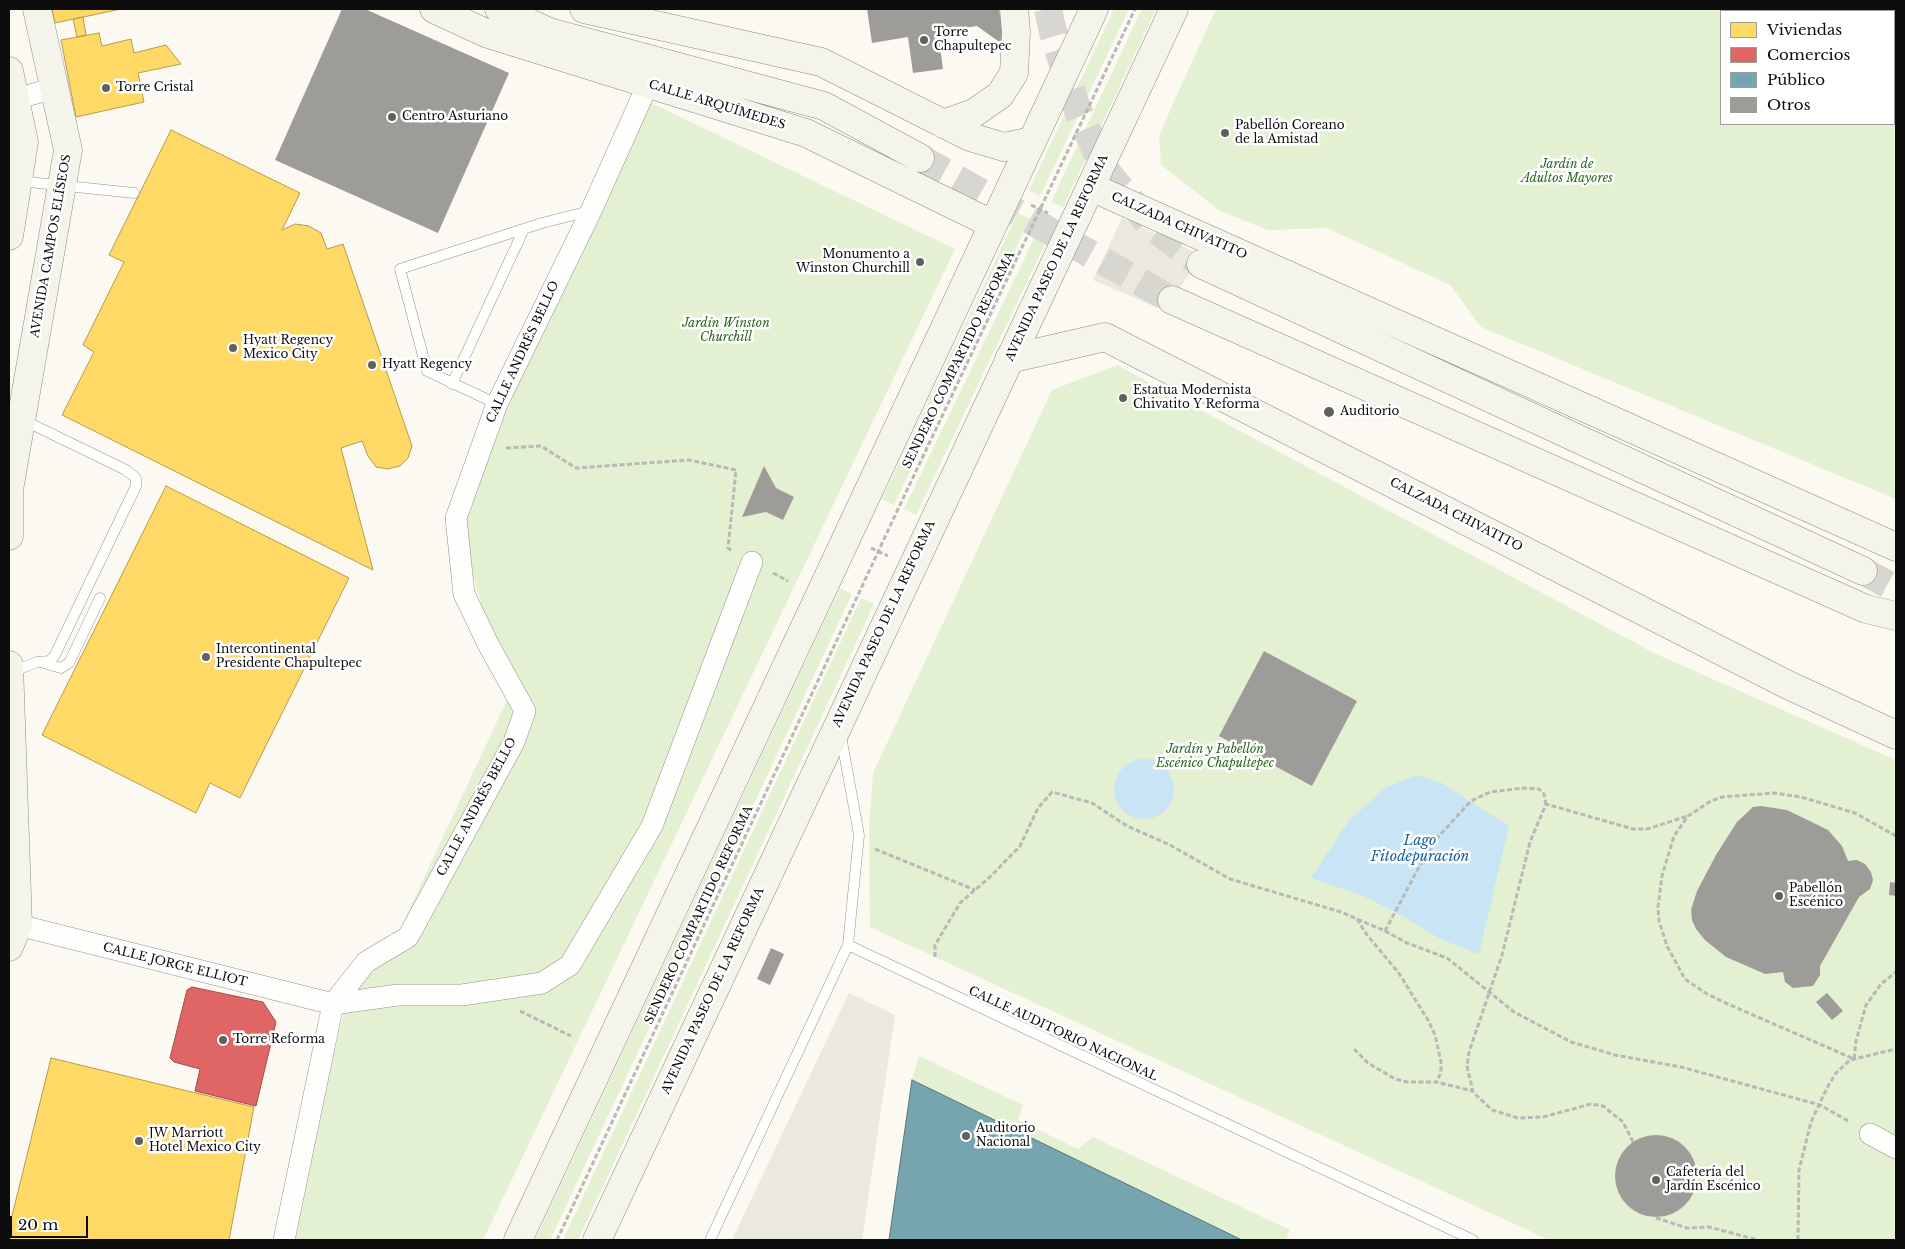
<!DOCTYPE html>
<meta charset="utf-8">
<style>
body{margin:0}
#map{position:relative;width:1905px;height:1249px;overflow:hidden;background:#fbf9f2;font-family:"Libre Baskerville",serif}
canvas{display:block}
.frame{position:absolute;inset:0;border:10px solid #0d0d0d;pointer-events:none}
.legend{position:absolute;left:1720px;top:10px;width:175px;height:115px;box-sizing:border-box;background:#fff;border:1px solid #9e9e9e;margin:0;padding:6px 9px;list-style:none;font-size:15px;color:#0d0d0d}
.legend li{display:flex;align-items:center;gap:10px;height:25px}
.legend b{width:25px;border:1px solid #9e9e9e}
.scale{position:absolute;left:10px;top:1216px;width:78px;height:22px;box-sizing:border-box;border:2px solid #0d0d0d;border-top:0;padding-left:6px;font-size:15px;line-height:18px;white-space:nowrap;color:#0d0d0d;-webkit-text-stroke:4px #fff;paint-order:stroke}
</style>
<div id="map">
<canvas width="1905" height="1249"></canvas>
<div class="frame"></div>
<ul class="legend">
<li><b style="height:14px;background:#ffd966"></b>Viviendas</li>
<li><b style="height:14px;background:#e06666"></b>Comercios</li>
<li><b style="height:14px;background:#76a5af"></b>Público</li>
<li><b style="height:14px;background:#9e9c98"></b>Otros</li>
</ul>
<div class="scale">20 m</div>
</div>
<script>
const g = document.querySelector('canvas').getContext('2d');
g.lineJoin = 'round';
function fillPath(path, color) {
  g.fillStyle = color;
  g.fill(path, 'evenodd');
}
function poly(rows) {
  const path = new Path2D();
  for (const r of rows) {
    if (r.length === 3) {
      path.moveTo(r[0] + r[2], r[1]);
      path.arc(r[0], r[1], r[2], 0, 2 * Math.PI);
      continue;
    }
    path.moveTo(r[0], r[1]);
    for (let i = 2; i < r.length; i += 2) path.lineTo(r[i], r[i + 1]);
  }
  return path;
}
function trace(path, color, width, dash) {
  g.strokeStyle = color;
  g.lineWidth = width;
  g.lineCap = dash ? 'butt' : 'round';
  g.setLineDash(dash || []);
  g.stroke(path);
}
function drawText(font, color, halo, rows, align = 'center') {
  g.font = font + ' "Libre Baskerville",serif';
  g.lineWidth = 5;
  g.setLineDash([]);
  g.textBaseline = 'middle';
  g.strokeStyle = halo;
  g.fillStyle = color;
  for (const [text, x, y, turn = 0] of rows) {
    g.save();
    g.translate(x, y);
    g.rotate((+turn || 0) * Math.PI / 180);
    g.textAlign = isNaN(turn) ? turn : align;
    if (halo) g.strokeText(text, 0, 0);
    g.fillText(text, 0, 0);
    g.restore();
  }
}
fillPath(poly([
 [1114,9,1129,9,1040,196,1029,190],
 [1142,9,1156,9,1063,207,1051,202],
 [1216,9,1896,9,1896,499,1481,327,1450,285,1327,228,1268,230,1220,211,1161,165,1159,137,1171,108],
 [1721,11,1894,11,1894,124,1721,124],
 [645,100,955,249,483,1240,290,1240,356,960,400,929,507,700,458,519,483,444],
 [1018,213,1030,219,894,505,882,499],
 [1041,224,1052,229,916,515,904,509],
 [1117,365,1656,654,1896,760,1896,1240,1549,1240,870,927,869,828,873,773,1052,390],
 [840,588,852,594,550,1240,535,1240],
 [861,598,874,604,578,1240,563,1240],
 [919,1056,1023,1105,1018,1120,1078,1149,1093,1137,1290,1230,1286,1240,1242,1240,912,1080]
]), '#e3f0d2');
fillPath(poly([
 [1122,218,1203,256,1163,310,1093,280],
 [849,993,895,1015,862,1240,732,1240]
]), '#ebe8dd');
fillPath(poly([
 [1144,789,30],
 [1417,775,1442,783,1509,826,1479,954,1442,940,1406,918,1364,896,1311,878,1348,822,1383,789]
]), '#c9e5f5');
const homes = poly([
 [52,9,121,9,55,23,52,9],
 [83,17,86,35,77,37,73,19,83,17],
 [99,33,102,46,131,39,134,53,166,45,181,64,138,73,144,102,76,117,61,40,99,33],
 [171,130,300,193,282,230,295,224,309,226,321,233,327,249,343,244,412,446,408,458,400,466,388,469,376,467,368,456,362,441,341,448,373,570,62,415,94,352,83,345,124,262,109,255,171,130],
 [166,486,349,578,240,798,210,783,196,813,42,735,166,486],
 [51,1058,254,1107,229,1240,9,1240,9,1228,51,1058]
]);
fillPath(homes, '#ffd966');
trace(homes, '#b69c4b', 1);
const shops = poly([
 [192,987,263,1002,276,1022,256,1106,195,1091,200,1069,174,1062,170,1058,187,990,192,987]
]);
fillPath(shops, '#e06666');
trace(shops, '#a14b4b', 1);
const public = poly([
 [912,1080,1242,1240,889,1240,912,1080]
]);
fillPath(public, '#76a5af');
trace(public, '#56777e', 1);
fillPath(poly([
 [342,9,365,9,509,73,438,233,275,160],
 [867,9,999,9,1005,46,977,26,938,32,943,69,913,73,908,37,872,43],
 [764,466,776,488,794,497,783,520,766,512,742,517],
 [1264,651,1357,701,1312,786,1219,736],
 [1761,806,1787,810,1828,830,1842,846,1848,861,1857,860,1865,864,1871,872,1873,880,1870,889,1859,897,1820,966,1820,975,1813,986,1793,988,1785,982,1783,972,1765,974,1726,957,1705,940,1696,929,1692,920,1691,910,1697,891,1716,855,1737,822,1753,807],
 [1890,882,1896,883,1896,896,1889,895],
 [771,948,784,954,770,985,757,979],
 [1827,993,1843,1011,1832,1020,1816,1002],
 [1656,1176,41]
]), '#9e9c98');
trace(poly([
 [1048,9,1054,36,1077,108,1104,168,1150,225,1201,264],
 [920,158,1172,300],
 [1863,571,1896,589]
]), '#d7d6d0', 28, [28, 14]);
const lane = poly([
 [19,181,134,193],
 [452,384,524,229],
 [497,404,427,371,400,269,542,223,590,211],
 [44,663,61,668,69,663,100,598],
 [10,673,37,662,50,661,55,655,136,486,136,478,126,470,23,420],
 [848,945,1473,1240],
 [710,1240,848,945,859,835,841,736]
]);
const street = poly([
 [9,101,54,88],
 [18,925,333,1004,398,995,462,995,542,983,570,965,652,826,752,562],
 [1870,1134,1896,1148],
 [284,1240,333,1004,366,962,408,937,514,742,525,711,488,644,464,594,456,518,497,404,591,211,648,84]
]);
const secondary = poly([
 [434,9,488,34,806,133,992,224],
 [499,9,549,32,824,106,920,158],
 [584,9,821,62,970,137,1004,147,1032,141],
 [9,71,24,142,9,236],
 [943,124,974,113,1000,95,1014,73,1016,32,1014,9],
 [1091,187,1896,547],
 [1201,264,1863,571],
 [1172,300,1866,609,1896,616],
 [1009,359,1105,337,1786,684,1896,735],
 [9,483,9,536],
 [10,484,68,150,37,9],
 [9,665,18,925,9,947],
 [518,1240,1094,9],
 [597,1240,1174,9]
]);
trace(lane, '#949390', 11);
trace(street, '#949390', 22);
trace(secondary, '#8b8a87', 29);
trace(poly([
 [1031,205,1048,213],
 [506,448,541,446,576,468,689,460,736,470,728,548,732,551],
 [871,548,888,556],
 [773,573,788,581],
 [1896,836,1855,813,1801,797,1774,793,1722,797,1711,801,1688,816,1674,836,1662,876,1658,907,1659,921,1667,946,1685,979,1707,994,1730,1005,1854,1059,1856,1041,1866,1005,1881,984,1896,972],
 [875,849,975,890],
 [1357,919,1367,935,1398,972,1428,1020,1435,1035,1441,1062,1441,1073,1436,1082],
 [1385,931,1419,867,1438,837,1471,801,1490,792,1524,788,1539,789,1544,794,1546,804],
 [935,957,935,945,960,903,991,876,1020,846,1038,808,1052,792,1092,803,1127,826,1170,845,1230,879,1341,912,1385,931,1407,943,1447,958,1514,1012,1571,1042,1615,1055,1681,1067,1820,1105,1850,1122],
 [520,1011,571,1036],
 [1354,1049,1368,1063,1395,1079,1407,1082,1436,1082,1473,1091],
 [1633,1142,1623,1122,1603,1106,1591,1104,1543,1117,1518,1118,1492,1110,1473,1092,1467,1066,1469,1052,1502,955,1530,842,1546,804,1633,829,1647,829,1688,816],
 [1656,1218,1687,1228,1709,1227,1758,1240],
 [557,1240,899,507,1135,9],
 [1798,1240,1799,1170,1811,1122,1827,1088,1836,1073,1850,1060,1896,1049]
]), '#b8b8b6', 3, [5, 2.5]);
trace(lane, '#fefefd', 10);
trace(street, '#fefefd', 21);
trace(secondary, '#f5f4ea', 28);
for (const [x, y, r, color] of [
 [924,40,5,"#60605d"],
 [106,88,5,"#60605d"],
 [392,117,5,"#60605d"],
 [1225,133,5,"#60605d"],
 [920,262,5,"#60605d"],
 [233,348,5,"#60605d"],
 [372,365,5,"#60605d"],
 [1123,398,5,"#60605d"],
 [1329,412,6,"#60605d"],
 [206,657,5,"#60605d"],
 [1779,896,5,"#60605d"],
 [223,1040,5,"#60605d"],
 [966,1136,5,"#60605d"],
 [139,1141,5,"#60605d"],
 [1656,1180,5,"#60605d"]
]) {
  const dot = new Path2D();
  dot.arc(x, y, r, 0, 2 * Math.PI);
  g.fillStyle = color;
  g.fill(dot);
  trace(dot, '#fff', 2);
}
drawText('12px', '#0d0d0d', '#fff', [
 ["Torre",934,33],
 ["Chapultepec",934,47],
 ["Torre Cristal",116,88],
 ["Centro Asturiano",402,117],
 ["Pabellón Coreano",1235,126],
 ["de la Amistad",1235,140],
 ["Monumento a",910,255,"right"],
 ["Winston Churchill",910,269,"right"],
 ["Hyatt Regency",243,341],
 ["Mexico City",243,355],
 ["Hyatt Regency",382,365],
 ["Estatua Modernista",1133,391],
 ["Chivatito Y Reforma",1133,405],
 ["Auditorio",1340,412],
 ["Intercontinental",216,650],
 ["Presidente Chapultepec",216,664],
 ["Pabellón",1789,889],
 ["Escénico",1789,903],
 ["Torre Reforma",233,1040],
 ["Auditorio",976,1129],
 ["Nacional",976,1143],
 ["JW Marriott",149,1134],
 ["Hotel Mexico City",149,1148],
 ["Cafetería del",1666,1173],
 ["Jardín Escénico",1666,1187]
], 'left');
drawText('12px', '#0d0d0d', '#fff', [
 ["CALLE ARQUÍMEDES",717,105,17],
 ["CALZADA CHIVATITO",1179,226,24],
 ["AVENIDA CAMPOS ELÍSEOS",51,246,-80],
 ["AVENIDA PASEO DE LA REFORMA",1057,258,-65],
 ["CALLE ANDRÉS BELLO",523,352,-65],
 ["SENDERO COMPARTIDO REFORMA",959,360,-64],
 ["CALZADA CHIVATITO",1456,515,27],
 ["AVENIDA PASEO DE LA REFORMA",884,624,-65],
 ["CALLE ANDRÉS BELLO",477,807,-62],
 ["SENDERO COMPARTIDO REFORMA",699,915,-65],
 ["CALLE JORGE ELLIOT",175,965,14],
 ["AVENIDA PASEO DE LA REFORMA",713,991,-65],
 ["CALLE AUDITORIO NACIONAL",1063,1034,25]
]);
drawText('italic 12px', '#2b651e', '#fff', [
 ["Jardín de",1567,165],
 ["Adultos Mayores",1567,179],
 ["Jardín Winston",726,324],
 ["Churchill",726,338],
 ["Jardín y Pabellón",1215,750],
 ["Escénico Chapultepec",1215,764]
]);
drawText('italic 14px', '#17619f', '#fff', [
 ["Lago",1420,841],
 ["Fitodepuración",1420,857]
]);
</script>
